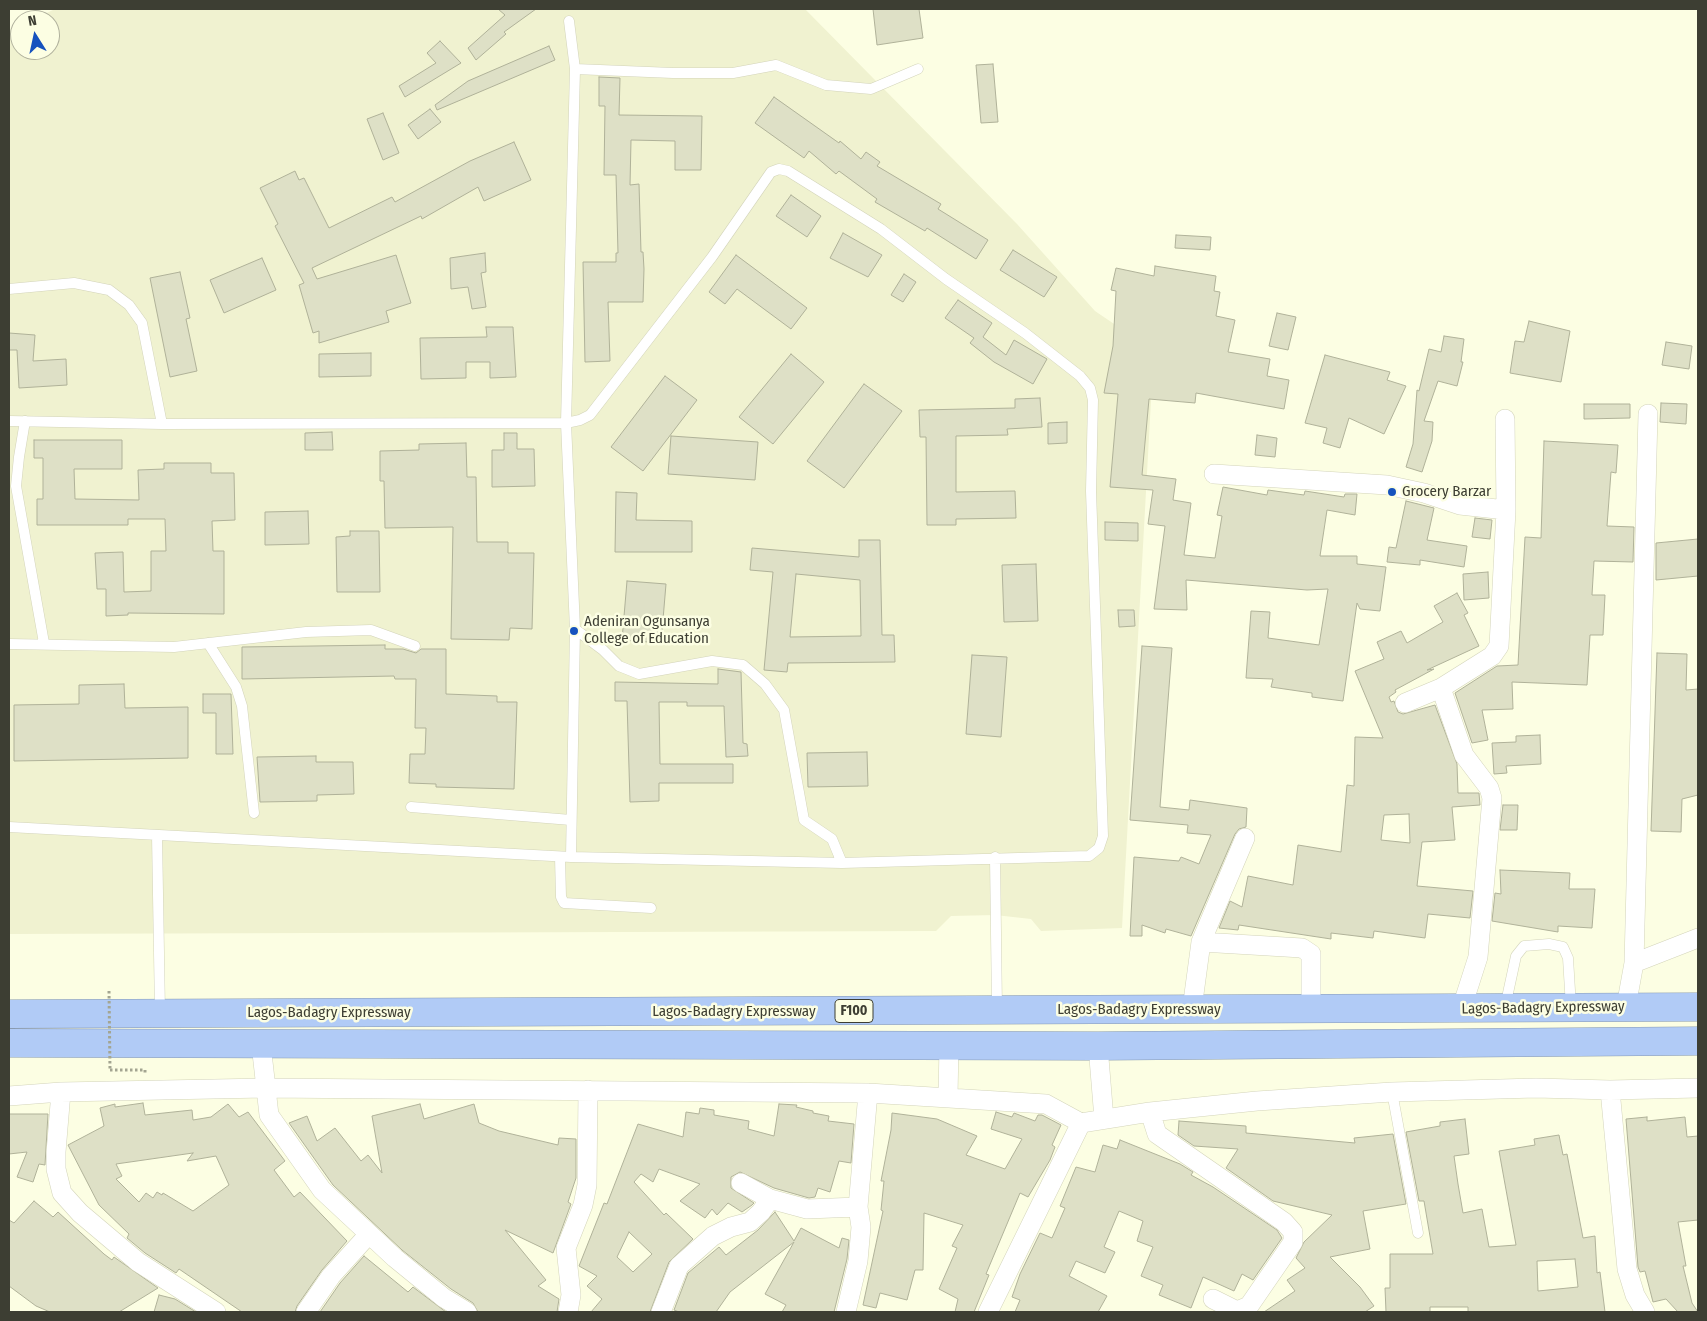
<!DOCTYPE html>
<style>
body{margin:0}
#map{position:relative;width:1707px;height:1321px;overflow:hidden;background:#fcfee3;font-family:"Fira Sans Condensed",sans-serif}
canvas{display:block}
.frame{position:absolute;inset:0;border:10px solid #3d3e33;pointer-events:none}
.north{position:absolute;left:10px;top:10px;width:50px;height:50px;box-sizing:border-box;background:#fcfee3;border:1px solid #b0b19d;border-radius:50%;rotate:350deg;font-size:14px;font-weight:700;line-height:20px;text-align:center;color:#3d3e33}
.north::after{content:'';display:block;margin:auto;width:18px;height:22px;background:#1652be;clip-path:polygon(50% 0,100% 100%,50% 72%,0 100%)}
</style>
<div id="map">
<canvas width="1707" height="1321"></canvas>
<div class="frame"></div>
<div class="north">N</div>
</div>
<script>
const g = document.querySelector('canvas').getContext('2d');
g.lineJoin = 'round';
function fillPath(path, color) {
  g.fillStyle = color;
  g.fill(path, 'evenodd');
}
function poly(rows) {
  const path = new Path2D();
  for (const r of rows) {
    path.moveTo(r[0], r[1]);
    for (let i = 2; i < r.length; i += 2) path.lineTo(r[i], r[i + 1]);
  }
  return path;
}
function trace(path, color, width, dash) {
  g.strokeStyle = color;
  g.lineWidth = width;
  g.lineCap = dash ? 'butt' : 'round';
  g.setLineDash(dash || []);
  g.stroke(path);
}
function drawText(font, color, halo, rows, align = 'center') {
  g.font = font + ' "Fira Sans Condensed",sans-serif';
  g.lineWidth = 5;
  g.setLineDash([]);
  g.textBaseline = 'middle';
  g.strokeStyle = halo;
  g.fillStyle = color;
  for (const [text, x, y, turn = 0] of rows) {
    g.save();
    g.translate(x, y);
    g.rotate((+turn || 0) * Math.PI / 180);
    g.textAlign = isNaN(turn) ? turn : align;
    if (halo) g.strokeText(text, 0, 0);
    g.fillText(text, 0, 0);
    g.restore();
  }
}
fillPath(poly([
 [55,9,805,9,1017,224,1095,311,1123,330,1154,346,1122,928,1041,931,1031,919,995,915,951,916,936,931,9,934,9,32,20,26,20,50,50,50,50,20,32,20]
]), '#f0f2d0');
const building = poly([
 [498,9,536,9,504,32,506,34,476,60,468,48,505,15,498,9],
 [873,9,919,9,923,38,877,45,873,9],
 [440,41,461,63,405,97,399,86,436,63,427,53,440,41],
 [549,46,555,60,437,110,435,105,468,81,549,46],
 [993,64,998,122,981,123,976,65,993,64],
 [599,77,620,78,619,115,702,116,701,170,675,170,675,141,631,140,630,185,639,184,641,252,643,252,644,269,643,302,608,302,610,361,585,362,583,262,616,262,616,253,618,253,616,175,604,175,605,106,599,106,599,77],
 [774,97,839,143,840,141,861,159,866,152,880,162,877,166,941,204,938,209,988,240,976,259,927,228,925,231,875,202,877,199,839,171,836,174,809,151,804,158,755,123,774,97],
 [430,109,441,122,418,139,408,125,430,109],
 [383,113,399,153,383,160,367,119,383,113],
 [514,142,531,180,484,201,478,187,422,219,421,216,312,268,317,279,396,255,411,303,386,311,389,322,319,343,319,331,313,333,299,285,304,283,275,226,278,224,260,188,295,171,299,180,304,178,329,228,392,197,395,202,470,161,514,142],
 [791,195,821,216,807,237,776,216,791,195],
 [843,233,882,255,868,277,830,258,843,233],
 [1176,235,1211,237,1210,250,1175,248,1176,235],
 [1013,250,1057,277,1044,297,1000,270,1013,250],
 [485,253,486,272,481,273,486,307,472,309,468,287,451,289,450,258,485,253],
 [736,255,807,308,791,329,737,289,725,304,709,292,736,255],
 [262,258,276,290,224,313,210,280,262,258],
 [1155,266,1216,276,1214,291,1220,292,1216,316,1235,320,1228,352,1270,359,1267,376,1289,380,1284,409,1196,393,1195,403,1149,399,1142,475,1176,479,1173,500,1191,503,1184,555,1215,558,1222,516,1217,515,1223,487,1267,495,1268,490,1304,495,1305,491,1344,497,1345,494,1357,494,1355,515,1327,510,1320,556,1357,556,1357,564,1386,567,1380,611,1360,609,1357,603,1343,701,1312,697,1312,693,1271,687,1273,679,1246,678,1251,611,1270,612,1268,638,1319,645,1328,589,1307,590,1186,580,1187,610,1154,609,1165,526,1148,524,1153,490,1110,487,1118,394,1104,393,1113,346,1116,291,1111,290,1116,268,1154,276,1155,266],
 [180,272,190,318,186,319,197,371,170,377,150,278,180,272],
 [904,274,916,282,903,302,891,295,904,274],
 [958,300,992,323,983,337,1006,355,1014,340,1047,359,1033,384,994,362,970,343,974,338,945,318,958,300],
 [1277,313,1296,317,1288,350,1269,346,1277,313],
 [1529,321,1570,331,1561,382,1510,373,1515,341,1524,342,1529,321],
 [486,327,513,327,516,377,490,378,490,362,466,362,466,378,421,379,420,338,487,337,486,327],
 [9,333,35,335,33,361,66,359,67,385,19,388,17,350,9,350,9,333],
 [1444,336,1464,339,1461,362,1463,362,1457,386,1438,381,1424,421,1433,422,1432,441,1422,472,1406,467,1413,444,1417,390,1419,391,1429,349,1441,352,1444,336],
 [1666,342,1692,346,1689,369,1662,365,1666,342],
 [371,353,371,376,319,377,319,354,371,353],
 [791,354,824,382,773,444,739,417,791,354],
 [1325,355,1390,372,1387,380,1406,386,1384,434,1349,418,1340,448,1323,443,1327,428,1305,423,1325,355],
 [665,376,697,400,643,471,611,447,665,376],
 [864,384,902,411,844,488,807,461,864,384],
 [1040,398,1042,427,1007,429,1008,435,956,436,956,492,1015,491,1016,518,956,519,956,525,927,525,926,437,920,437,919,410,1015,408,1015,399,1040,398],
 [1661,403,1687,404,1686,424,1660,422,1661,403],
 [1584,404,1630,404,1630,418,1584,419,1584,404],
 [1067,422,1067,443,1048,444,1048,423,1067,422],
 [332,432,333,450,305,450,305,433,332,432],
 [504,433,517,433,517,449,534,449,535,486,492,487,492,450,504,450,504,433],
 [1257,435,1277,438,1275,457,1255,455,1257,435],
 [671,436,758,442,755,480,668,474,671,436],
 [34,440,122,440,122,469,74,469,75,499,139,500,138,470,164,469,164,463,211,463,211,473,234,473,235,520,212,521,213,551,224,551,224,614,128,613,128,615,106,616,106,589,97,589,95,553,123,552,124,592,151,591,151,551,166,551,165,519,128,519,128,525,37,525,37,499,43,499,43,458,34,458,34,440],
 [1544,441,1618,445,1616,473,1611,472,1607,526,1634,527,1633,562,1594,561,1592,595,1605,595,1603,635,1590,635,1587,685,1512,682,1513,709,1482,710,1488,740,1472,743,1455,693,1497,666,1518,665,1525,537,1541,538,1544,441],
 [466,443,467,477,476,477,477,542,508,542,508,553,534,553,532,629,510,628,509,640,451,639,453,527,385,528,384,481,380,481,380,451,419,450,419,444,466,443],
 [616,492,637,493,636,520,692,521,692,552,615,552,616,492],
 [1406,501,1434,508,1427,540,1467,546,1464,567,1420,560,1420,565,1387,562,1389,547,1396,548,1406,501],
 [308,511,309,544,265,545,265,512,308,511],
 [1475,518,1492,520,1490,539,1472,537,1475,518],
 [1105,522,1138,523,1138,541,1105,540,1105,522],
 [350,531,379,531,380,592,337,592,336,537,350,536,350,531],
 [1698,539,1698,576,1656,580,1656,543,1698,539],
 [859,540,880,540,882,635,894,635,895,662,788,663,787,672,764,670,773,572,750,570,752,548,859,557,859,540],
 [796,574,860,580,861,636,790,637,796,574],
 [1036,564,1038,621,1004,622,1002,565,1036,564],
 [1488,572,1489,598,1464,600,1463,574,1488,572],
 [627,581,666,584,661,643,622,640,627,581],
 [1457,593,1468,613,1464,615,1479,646,1427,670,1434,669,1395,690,1396,692,1389,697,1391,702,1394,701,1398,712,1403,714,1435,705,1457,764,1458,793,1479,793,1480,805,1452,807,1455,840,1422,842,1417,886,1473,891,1470,918,1428,914,1425,938,1374,931,1373,938,1331,933,1331,939,1239,925,1238,930,1219,928,1230,901,1242,907,1248,876,1293,885,1298,845,1341,852,1347,785,1354,786,1355,737,1383,738,1355,671,1384,659,1377,642,1401,631,1407,643,1443,622,1434,606,1457,593],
 [1409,814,1410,843,1381,840,1384,815,1409,814],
 [1118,610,1134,610,1135,626,1119,627,1118,610],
 [385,645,385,649,403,649,416,653,421,649,446,649,446,694,497,696,497,702,517,702,514,789,436,787,436,784,409,783,410,754,425,754,426,728,415,728,416,679,395,679,394,676,242,679,242,647,385,645],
 [1142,646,1172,648,1160,807,1189,810,1190,800,1247,808,1246,827,1239,829,1235,834,1191,936,1166,929,1165,933,1142,925,1142,936,1130,936,1134,857,1179,861,1181,857,1199,864,1211,835,1187,833,1188,825,1130,820,1142,646],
 [1657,653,1687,654,1686,690,1698,689,1698,795,1682,799,1681,832,1651,831,1657,653],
 [972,655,1007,657,1001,737,966,734,972,655],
 [718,669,741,672,743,743,747,744,748,756,726,757,724,706,687,706,687,702,659,702,660,764,733,764,733,783,659,783,659,801,630,802,627,701,615,701,615,682,718,684,718,669],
 [124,684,125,708,188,707,188,758,14,761,14,705,79,704,79,685,124,684],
 [203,694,231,694,233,754,216,754,216,713,203,713,203,694],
 [1540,735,1541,764,1506,766,1507,773,1494,774,1492,743,1516,742,1516,736,1540,735],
 [867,752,868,786,808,787,807,753,867,752],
 [316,756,316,762,353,762,354,794,317,795,317,801,260,802,257,757,316,756],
 [1503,805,1518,805,1517,830,1500,830,1503,805],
 [1500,870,1570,873,1569,889,1595,889,1592,928,1558,926,1558,932,1492,921,1495,893,1501,894,1500,870],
 [143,1103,145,1115,192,1110,193,1120,211,1117,228,1104,239,1117,248,1112,285,1161,274,1170,294,1197,300,1192,347,1241,322,1270,297,1306,295,1312,242,1312,179,1269,176,1273,145,1253,127,1238,129,1234,99,1205,68,1145,104,1126,100,1108,115,1104,115,1107,143,1103],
 [193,1153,187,1161,216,1156,229,1185,193,1211,163,1193,162,1195,157,1192,153,1198,146,1193,139,1202,116,1179,122,1176,116,1164,193,1153],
 [420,1104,424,1119,474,1104,479,1123,499,1131,558,1145,559,1138,576,1139,576,1178,568,1202,571,1204,553,1253,505,1230,546,1280,538,1286,559,1299,557,1312,478,1312,473,1303,451,1289,402,1250,333,1185,289,1123,307,1116,317,1141,335,1128,361,1161,368,1155,382,1173,372,1116,420,1104],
 [779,1104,797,1105,796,1107,813,1111,813,1113,829,1116,828,1121,854,1124,851,1163,839,1161,830,1192,818,1188,815,1197,809,1198,774,1188,740,1172,731,1177,731,1188,754,1203,752,1205,742,1212,728,1203,717,1215,712,1209,705,1218,680,1201,700,1184,659,1169,653,1182,641,1174,634,1182,664,1215,666,1213,693,1239,669,1262,650,1312,591,1312,602,1299,587,1286,597,1276,579,1266,604,1203,607,1204,638,1124,683,1137,686,1112,699,1114,700,1108,714,1110,714,1115,749,1121,748,1129,774,1136,779,1104],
 [629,1232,652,1254,633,1272,617,1257,629,1232],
 [996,1112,1012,1117,1014,1113,1035,1121,1038,1115,1042,1115,1061,1125,1052,1145,1055,1147,1050,1160,1028,1197,1020,1193,986,1274,989,1275,974,1312,955,1312,958,1299,939,1289,957,1248,952,1246,963,1225,924,1213,923,1270,915,1270,907,1300,880,1293,876,1308,863,1305,883,1211,881,1210,884,1181,881,1181,891,1130,892,1113,937,1119,977,1136,966,1155,1005,1169,1022,1139,991,1129,996,1112],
 [9,1114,48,1114,45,1165,39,1164,33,1182,17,1177,27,1152,9,1154,9,1114],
 [1647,1117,1647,1121,1685,1117,1687,1137,1698,1136,1698,1220,1678,1222,1686,1266,1683,1266,1692,1303,1698,1312,1678,1312,1666,1299,1653,1302,1645,1271,1640,1272,1638,1267,1626,1119,1647,1117],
 [1465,1119,1469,1154,1454,1156,1458,1184,1463,1213,1482,1209,1489,1247,1516,1245,1499,1151,1535,1145,1534,1139,1559,1135,1563,1155,1567,1154,1583,1238,1595,1236,1597,1273,1600,1272,1605,1312,1468,1312,1468,1307,1430,1307,1430,1312,1386,1312,1385,1288,1390,1288,1390,1254,1433,1254,1424,1201,1419,1201,1406,1132,1440,1126,1440,1122,1465,1119],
 [1575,1259,1578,1287,1538,1291,1537,1261,1575,1259],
 [1179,1121,1246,1126,1246,1133,1355,1143,1354,1138,1393,1134,1406,1204,1363,1211,1370,1249,1330,1257,1360,1287,1374,1306,1365,1312,1264,1312,1295,1291,1287,1280,1305,1268,1296,1258,1304,1242,1332,1215,1273,1201,1226,1168,1238,1149,1194,1146,1178,1135,1179,1121],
 [1120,1140,1180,1164,1193,1172,1191,1175,1213,1187,1277,1230,1282,1238,1253,1280,1242,1274,1234,1291,1203,1277,1191,1308,1159,1295,1163,1285,1141,1276,1153,1247,1137,1241,1143,1221,1119,1211,1104,1247,1115,1252,1105,1273,1076,1261,1069,1276,1107,1296,1098,1312,1015,1312,1020,1300,1012,1297,1020,1274,1040,1233,1052,1238,1065,1208,1060,1206,1076,1167,1095,1172,1103,1145,1117,1149,1120,1140],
 [34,1201,53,1217,58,1212,104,1254,112,1260,114,1257,158,1288,119,1312,50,1312,36,1306,9,1286,9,1220,14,1223,34,1201],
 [775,1212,794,1241,801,1228,839,1248,842,1238,849,1240,847,1259,834,1312,782,1312,786,1305,765,1294,794,1242,730,1292,716,1312,679,1312,674,1310,688,1273,719,1247,726,1255,758,1230,775,1212],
 [364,1256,408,1292,413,1287,446,1312,320,1312,340,1283,364,1256],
 [159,1295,175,1299,196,1312,154,1312,159,1295]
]);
fillPath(building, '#dee0c6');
trace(building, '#b0b299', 1);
const lane = poly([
 [569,21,575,69,566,423,575,629,571,857],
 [575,69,673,73,733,73,776,65,826,85,871,89,918,69],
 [9,289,74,283,109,290,129,305,142,323,162,424],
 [9,421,162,424,566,423,580,420,590,415,712,257,771,172,779,169,788,171,881,229,946,279,1025,333,1080,376,1090,388,1093,400,1091,491,1103,836,1099,848,1089,856,842,863,571,857,9,827],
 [25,421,19,457,16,486,44,643],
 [575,629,603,650,619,666,639,674,712,661,743,665,765,684,784,710,804,820,832,839,842,863],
 [208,643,236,687,242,706,254,813],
 [9,644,174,647,306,632,371,630,415,646],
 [411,807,571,820],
 [157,835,160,1012],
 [560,857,561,897,564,903,651,908],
 [995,857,997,1009],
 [1505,1007,1516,956,1524,946,1549,944,1563,947,1568,958,1571,1007],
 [1392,1092,1418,1233]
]);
const street = poly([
 [1505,419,1506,510],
 [1214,474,1387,485,1424,493,1460,505,1506,510,1499,646,1492,656,1441,688,1405,703],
 [1441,688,1464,755,1489,788,1492,798,1478,957,1461,1010],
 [1201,942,1245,838],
 [1634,963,1698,938],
 [1626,1007,1634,963,1648,414],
 [1192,1009,1201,942,1302,948,1311,954,1311,1010],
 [261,1044,269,1115,322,1190,395,1258,444,1298,467,1312],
 [1098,1046,1104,1119],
 [1610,1090,1627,1269,1635,1295,1645,1312],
 [61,1092,56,1152,56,1169,62,1193,80,1213,138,1262,216,1312],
 [9,1096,61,1092,265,1088,868,1093,1046,1104,1081,1123,1150,1112,1257,1101,1392,1092,1536,1088,1610,1090,1698,1088],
 [948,1097,949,1045],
 [1150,1112,1157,1134,1284,1222,1293,1232,1293,1242,1249,1306,1237,1311,1213,1299],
 [741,1183,770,1199,807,1209,858,1207],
 [306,1312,331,1276,369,1234],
 [568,1312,571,1295,566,1248,583,1205,587,1185,588,1090],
 [661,1312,679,1266,713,1236,731,1227,750,1222,761,1212,770,1199],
 [846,1312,858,1261,861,1227,858,1207,868,1093],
 [988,1312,1081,1123]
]);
const highway = poly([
 [9,1014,1698,1007],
 [9,1043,1098,1046,1698,1041]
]);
trace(lane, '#d3d4ba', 11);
trace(street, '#d3d4ba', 20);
trace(highway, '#889ab2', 29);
trace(poly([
 [110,1070,145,1070,145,1075]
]), '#a3a591', 3, [2.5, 2.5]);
trace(lane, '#fff', 10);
trace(street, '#fff', 19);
trace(highway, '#b1cbf6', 28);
trace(poly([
 [109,991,110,1070]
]), '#a3a591', 3, [2.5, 2.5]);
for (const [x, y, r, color] of [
 [1392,492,5,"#1652be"],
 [574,631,5,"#1652be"]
]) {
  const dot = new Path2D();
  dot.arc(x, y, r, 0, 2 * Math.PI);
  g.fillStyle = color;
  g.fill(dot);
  trace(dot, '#fcfee3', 2);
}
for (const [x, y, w] of [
 [854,1011,38]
]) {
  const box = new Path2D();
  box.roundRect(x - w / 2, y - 11.5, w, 23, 4);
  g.fillStyle = '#fcfee3';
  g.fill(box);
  trace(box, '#3d3e33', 1);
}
drawText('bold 14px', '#3d3e33', null, [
 ["F100",854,1011]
]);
drawText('15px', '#3d3e33', '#fcfee3', [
 ["Grocery Barzar",1402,492],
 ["Adeniran Ogunsanya",584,622],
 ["College of Education",584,639]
], 'left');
drawText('15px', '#3d3e33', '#fcfee3', [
 ["Lagos-Badagry Expressway",1543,1008,-1],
 ["Lagos-Badagry Expressway",1139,1010],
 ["Lagos-Badagry Expressway",734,1012],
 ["Lagos-Badagry Expressway",329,1013]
]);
</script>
